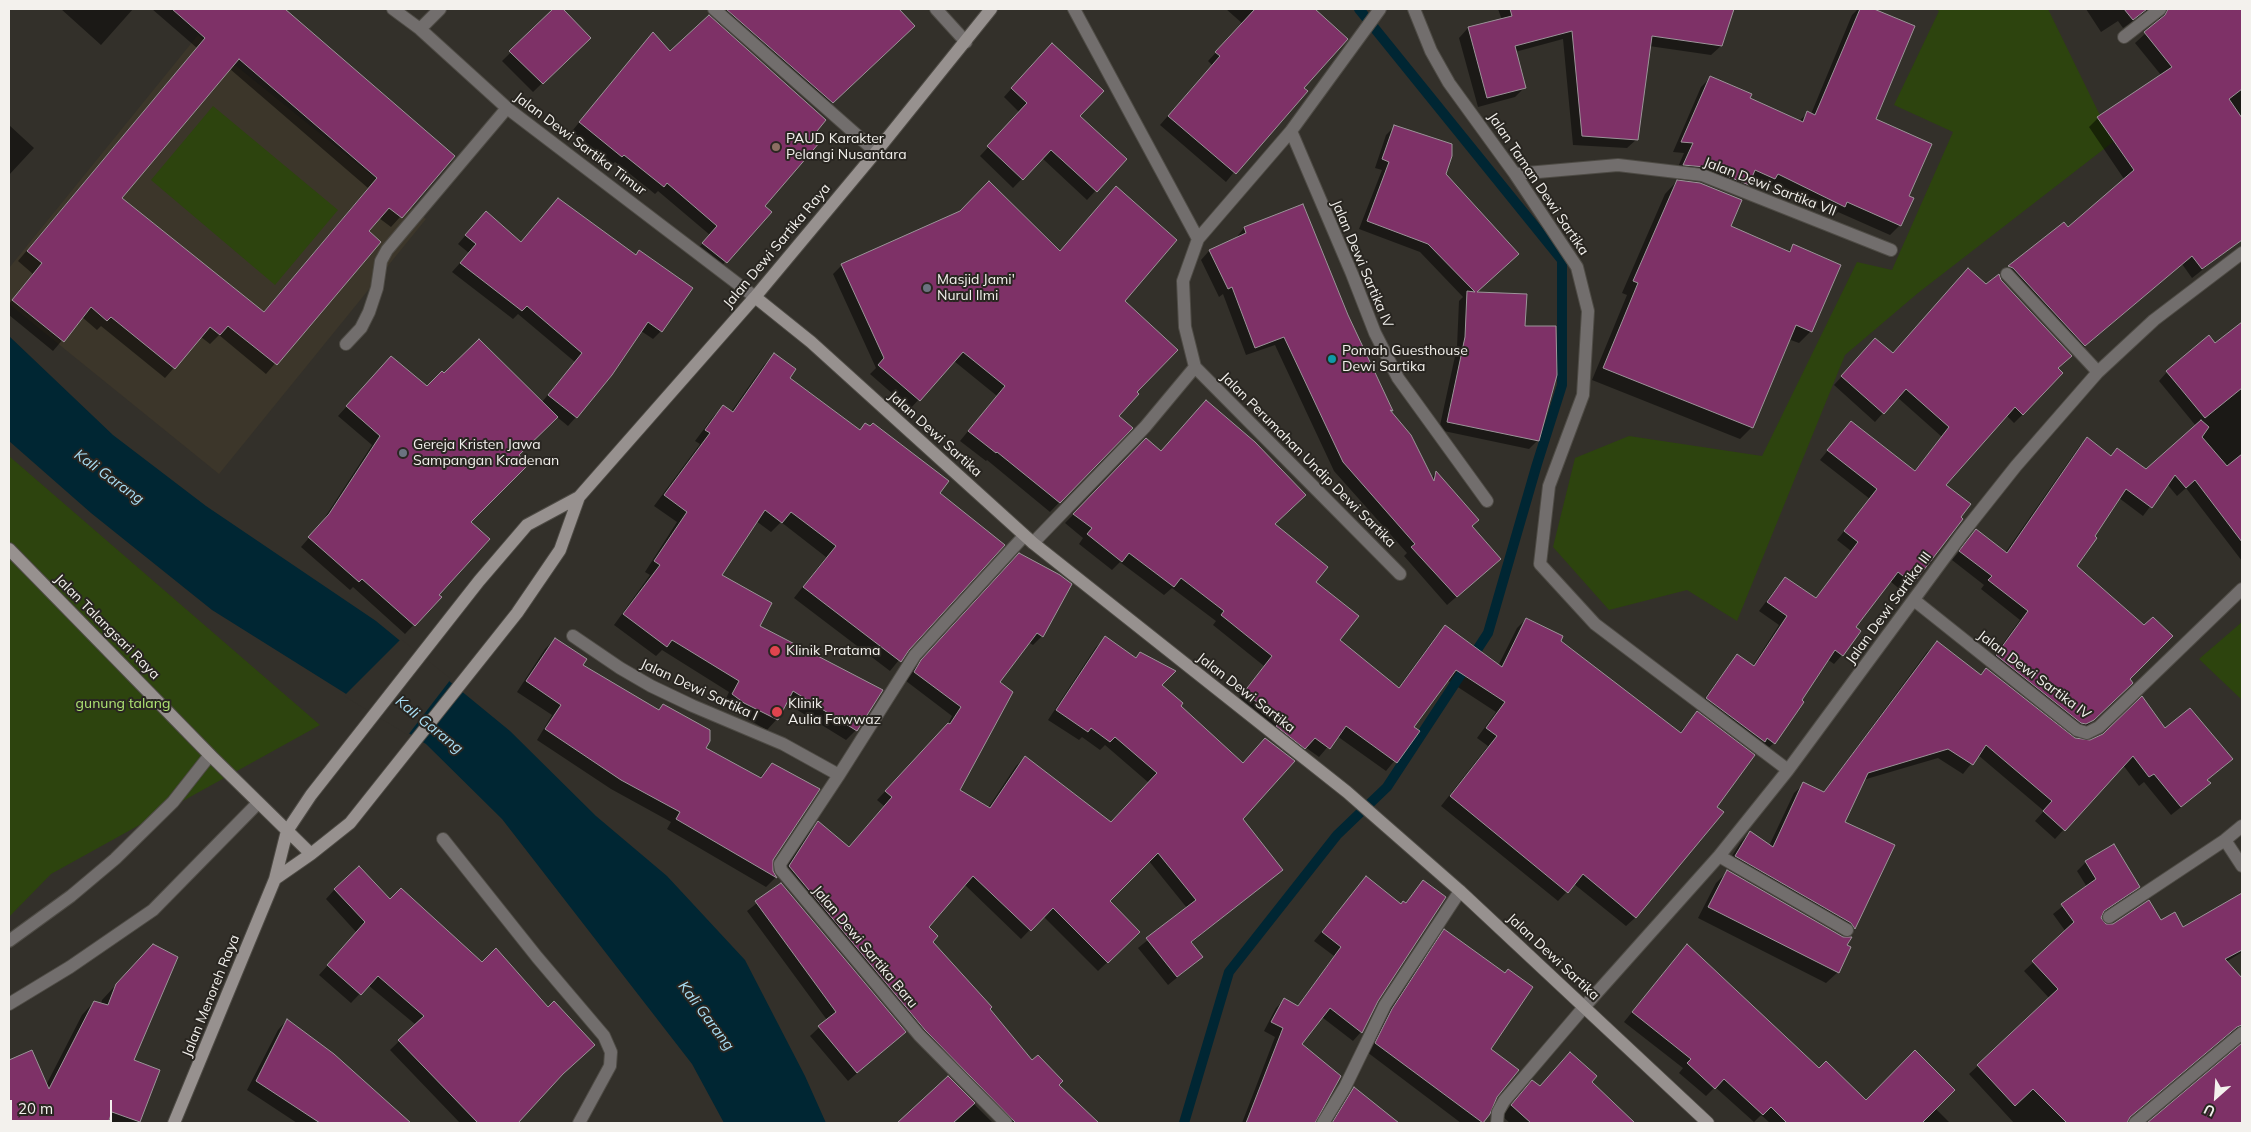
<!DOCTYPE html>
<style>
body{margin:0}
#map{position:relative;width:2251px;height:1132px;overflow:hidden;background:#33302a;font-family:Mulish,sans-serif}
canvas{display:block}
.frame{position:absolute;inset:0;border:10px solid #f3f1ed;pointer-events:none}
.north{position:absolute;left:2191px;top:1072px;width:50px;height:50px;-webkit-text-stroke:4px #292621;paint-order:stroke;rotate:206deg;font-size:14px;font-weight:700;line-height:20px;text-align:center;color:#f3f1ed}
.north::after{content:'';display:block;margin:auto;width:18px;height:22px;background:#f3f1ed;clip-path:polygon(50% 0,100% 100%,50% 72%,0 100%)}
.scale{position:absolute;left:10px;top:1100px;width:102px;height:22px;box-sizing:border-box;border:2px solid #f3f1ed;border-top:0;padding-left:6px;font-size:15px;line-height:18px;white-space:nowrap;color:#f3f1ed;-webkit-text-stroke:4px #292621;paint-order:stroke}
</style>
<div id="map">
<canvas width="2251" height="1132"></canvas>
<div class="frame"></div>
<div class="north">U</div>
<div class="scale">20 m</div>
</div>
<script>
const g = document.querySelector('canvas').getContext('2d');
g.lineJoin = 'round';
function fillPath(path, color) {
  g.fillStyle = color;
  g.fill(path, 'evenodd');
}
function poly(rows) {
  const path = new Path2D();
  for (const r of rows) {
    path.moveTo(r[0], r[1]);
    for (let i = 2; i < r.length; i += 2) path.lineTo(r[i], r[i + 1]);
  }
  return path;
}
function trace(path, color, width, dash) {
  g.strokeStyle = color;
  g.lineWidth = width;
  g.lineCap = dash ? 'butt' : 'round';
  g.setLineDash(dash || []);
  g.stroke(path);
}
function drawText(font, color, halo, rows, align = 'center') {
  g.font = font + ' Mulish,sans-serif';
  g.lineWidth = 4;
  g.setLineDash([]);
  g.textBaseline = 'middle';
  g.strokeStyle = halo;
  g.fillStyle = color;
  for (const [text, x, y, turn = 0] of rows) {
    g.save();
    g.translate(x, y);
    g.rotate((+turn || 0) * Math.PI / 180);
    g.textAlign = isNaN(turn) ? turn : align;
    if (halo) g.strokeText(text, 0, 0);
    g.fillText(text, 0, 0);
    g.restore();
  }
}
fillPath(poly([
 [198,35,426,219,219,474,9,304,9,268]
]), '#3c362a');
fillPath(poly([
 [1935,9,2048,9,2113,142,1918,293,1845,355,1737,621,1687,590,1609,610,1553,547,1575,458,1629,436,1762,456,1857,262,1892,270,1953,132,1894,105,1939,11],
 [213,106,338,210,275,285,151,180],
 [9,456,320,725,51,874,9,917],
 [2242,622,2242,700,2199,659]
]), '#2d440e');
fillPath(poly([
 [9,336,113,435,206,506,376,621,510,731,596,816,667,876,745,960,805,1076,826,1123,724,1123,692,1064,502,819,426,744,212,610,91,513,9,441]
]), '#002633');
fillPath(poly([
 [401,639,451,679,408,735,344,696]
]), '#33302a');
fillPath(poly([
 [61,9,133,9,101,45],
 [152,9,283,9,454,157,391,227,379,218,368,231,379,242,266,374,219,335,210,344,201,337,165,378,101,326,97,330,82,317,53,351,9,315,9,304,33,274,18,261,197,48],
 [230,69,368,188,263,313,120,198],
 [555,9,561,9,589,38,533,92,502,61],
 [718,9,898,9,914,26,822,112],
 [1226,9,1313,9,1346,39,1302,88,1226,182,1160,125,1212,65,1208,61,1243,24],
 [1498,9,1733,9,1721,46,1711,55,1649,46,1637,139,1627,148,1573,145,1563,39,1515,52,1525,87,1515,97,1478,107,1459,38,1468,28,1502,20],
 [1858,9,1870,9,1913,27,1874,120,1908,197,1900,225,1890,235,1838,212,1834,216,1769,184,1765,188,1749,181,1738,194,1695,177,1675,174,1684,153,1673,152,1701,87,1710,78,1749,99,1799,121,1808,113,1811,114,1852,15],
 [2086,9,2207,9,2209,12,2213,9,2242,9,2242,239,2192,278,2182,264,2075,355,2000,276,2064,224,2067,228,2124,179,2089,127,2098,118,2161,75,2135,43,2157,23,2159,19,2157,13,2148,10,2123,28,2118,21,2101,32],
 [653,34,670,52,811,136,764,206,770,212,717,271,695,252,710,235,658,191,655,194,615,162,613,164,572,131],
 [1043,53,1078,116,1125,159,1087,200,1042,158,1013,188,980,156,1020,113,1004,97],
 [9,125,34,148,9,175],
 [1395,126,1444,174,1517,253,1475,293,1524,327,1538,440,1529,449,1439,430,1457,347,1459,301,1463,297,1420,252,1359,229,1382,170,1375,168,1386,135],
 [1677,181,1730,226,1787,253,1793,246,1811,331,1799,343,1788,339,1752,427,1740,439,1592,380,1627,295,1622,293,1665,194],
 [558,199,661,331,653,339,641,331,611,375,576,417,568,426,557,417,517,455,469,523,438,595,440,597,405,634,353,587,350,590,301,547,320,525,372,445,338,416,383,366,427,388,542,402,575,362,518,314,513,319,452,272,469,253,458,244,478,221,520,243],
 [1244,228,1347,316,1392,410,1390,412,1431,478,1436,473,1471,526,1491,567,1447,605,1404,556,1407,553,1334,471,1275,345,1246,355,1223,294,1219,297,1201,260,1209,251,1236,238],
 [1060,252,1123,301,1135,392,1117,416,1131,428,1050,512,987,460,986,461,960,441,997,396,954,361,910,409,870,374,876,368,833,274,842,265],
 [2000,280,2071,356,2057,369,2023,414,2014,423,2006,415,1944,485,1912,583,1903,592,1890,581,1855,628,1842,655,1834,664,1827,659,1774,743,1765,751,1698,707,1729,665,1737,656,1752,667,1779,625,1759,611,1777,587,1785,578,1815,599,1851,551,1837,540,1870,499,1820,460,1851,422,1914,471,1942,437,1897,397,1875,422,1834,385,1867,348,1893,354,1986,285],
 [2242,323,2242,561,2186,488,2177,496,2167,484,2143,516,2119,498,2075,566,2131,683,2084,729,1988,664,2020,620,1981,589,1984,585,1952,560,1976,531,2005,553,2079,447,2087,438,2110,457,2117,449,2146,471,2196,426,2159,381,2167,372,2215,344],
 [774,355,789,378,859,431,865,424,938,493,908,649,890,671,794,598,826,557,781,522,771,532,756,521,720,576,758,627,856,730,846,740,786,703,777,719,767,730,723,705,729,692,662,650,656,656,614,625,650,575,645,572,677,522,654,506,700,444,695,441,713,417,723,406,731,412,764,365],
 [1146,440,1161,452,1274,525,1314,582,1338,641,1398,688,1436,636,1445,627,1498,666,1517,628,1526,619,1560,641,1679,733,1697,713,1636,917,1626,926,1574,884,1558,901,1441,806,1488,746,1477,738,1496,712,1447,680,1413,727,1419,731,1386,771,1337,736,1319,757,1305,747,1295,757,1236,702,1264,666,1213,625,1216,621,1172,588,1164,595,1120,562,1112,570,1079,544,1083,538,1065,523],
 [1010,564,1042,636,1033,645,1028,642,998,682,958,790,988,808,1016,766,1025,757,1111,824,1149,783,1105,745,1100,750,1082,737,1079,740,1048,720,1096,647,1105,638,1135,658,1140,654,1160,685,1179,706,1241,818,1281,870,1191,943,1202,957,1168,985,1138,948,1187,908,1149,861,1108,901,1139,932,1098,971,1043,916,1021,939,964,884,927,927,931,942,1032,1062,1097,1123,998,1123,780,876,809,832,818,823,848,848,884,806,877,800,947,726,952,716,906,681,913,670],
 [555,639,581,665,658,711,663,706,704,748,759,778,772,764,772,872,775,878,766,887,667,829,671,822,611,789,537,740,552,715,517,692,545,649],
 [1937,643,1980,675,1986,670,2071,737,2084,742,2165,730,2222,768,2207,780,2209,783,2199,793,2171,815,2144,782,2139,786,2123,765,2055,839,2035,821,2044,811,1978,755,1963,774,1938,758,1863,780,1843,822,1893,846,1854,929,1845,938,1842,932,1726,865,1741,842,1750,832,1769,846,1794,793,1804,784,1823,793,1927,652],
 [2086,862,2139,886,2130,895,2101,914,2100,918,2105,926,2160,922,2183,929,2242,895,2242,952,2226,962,2242,980,2242,1123,2149,1123,2240,1047,2242,1042,2239,1036,2231,1033,2127,1119,2126,1123,2014,1123,1969,1074,2050,999,2024,971,2066,932,2053,914,2087,887,2077,871],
 [1727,872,1846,946,1838,972,1826,983,1698,918,1716,883],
 [1366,878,1401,905,1405,904,1423,882,1377,1000,1361,1032,1353,1041,1301,1001,1334,956,1314,941],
 [781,884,904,1032,848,1081,810,1036,827,1020,747,911],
 [335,889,390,901,482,964,557,1079,516,1123,460,1123,390,1050,416,1025,368,985,351,1003,319,975,357,933,326,899],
 [1445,931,1490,1049,1496,1096,1489,1114,1481,1123,1461,1123,1367,1052,1384,1019,1436,940],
 [1678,955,1819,1070,1866,1102,1935,1108,1950,1123,1770,1123,1761,1115,1754,1122,1715,1087,1706,1096,1679,1073,1683,1068,1624,1022],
 [141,958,132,1061,138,1121,137,1123,80,1123,44,1104,58,1123,9,1123,9,1062,13,1061,40,1097,82,1015,94,1002,101,1004,102,1000],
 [1284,1000,1298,1041,1315,1119,1314,1123,1242,1123,1275,1037,1264,1031,1276,1008],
 [287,1020,333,1055,410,1123,297,1123,247,1090,278,1030],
 [948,1078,993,1123,899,1123],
 [1590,1082,1633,1123,1510,1123,1502,1116,1522,1092,1539,1087],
 [1355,1088,1397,1123,1330,1123,1346,1096]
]), '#0007');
trace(poly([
 [1184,1123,1229,972,1337,835,1387,787,1488,633,1537,464,1562,385,1562,260,1359,9]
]), '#002633', 10);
const building = poly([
 [172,9,285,9,455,156,402,218,389,208,369,231,381,242,277,365,228,326,220,335,210,327,175,369,111,317,107,321,91,307,64,342,12,300,42,263,27,251,205,38,172,9],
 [239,59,377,178,264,312,122,198,239,59],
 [553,9,563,9,591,38,543,84,509,51,553,9],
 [726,9,899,9,915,26,833,103,726,9],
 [1255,9,1315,9,1348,39,1304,88,1308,91,1236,174,1168,116,1220,56,1215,52,1255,9],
 [1510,9,1734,9,1722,46,1652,36,1638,140,1582,136,1572,31,1515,46,1526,88,1487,98,1468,27,1512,16,1510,9],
 [1860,9,1874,9,1915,26,1876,119,1932,144,1909,196,1914,198,1901,226,1847,202,1845,207,1778,174,1775,179,1755,170,1749,185,1705,167,1683,165,1693,143,1681,142,1710,76,1752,94,1750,98,1803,122,1807,111,1815,115,1860,9],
 [2124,9,2147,9,2133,20,2124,9],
 [2168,9,2242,9,2242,89,2229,99,2242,118,2242,240,2202,269,2192,256,2085,346,2013,268,2008,266,2064,222,2068,227,2134,170,2097,117,2172,67,2144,32,2165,15,2168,9],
 [709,15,826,120,813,136,820,142,765,206,772,212,727,263,702,243,717,226,667,183,664,187,624,155,622,157,579,122,653,32,670,51,709,15],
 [1052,43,1104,91,1080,116,1127,159,1097,192,1051,150,1023,180,987,146,1027,103,1011,88,1052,43],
 [1394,125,1452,144,1452,156,1446,174,1519,254,1477,292,1527,294,1525,326,1556,326,1557,375,1539,441,1447,422,1465,337,1467,291,1475,292,1428,244,1367,221,1389,162,1382,159,1394,125],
 [1677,180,1700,183,1742,200,1731,226,1790,252,1793,244,1841,265,1812,332,1796,325,1753,428,1603,368,1638,283,1633,281,1677,180],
 [989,181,1060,251,1116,186,1177,240,1125,301,1178,350,1137,392,1139,394,1119,416,1133,428,1060,503,997,452,996,453,968,431,1005,386,963,352,920,401,878,365,884,358,841,264,960,211,989,181],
 [558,198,636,255,639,250,693,288,662,332,648,322,612,375,577,418,548,395,582,353,527,306,522,311,460,263,476,244,465,235,486,211,521,242,558,198],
 [1303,204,1348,315,1393,411,1390,410,1411,435,1434,481,1436,471,1479,520,1472,526,1501,559,1457,597,1411,547,1415,544,1343,462,1284,337,1255,348,1232,287,1228,289,1209,250,1246,233,1244,227,1303,204],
 [1968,268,1986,284,1999,274,2001,280,2072,356,2058,368,2063,373,2023,415,2015,407,1946,485,1971,504,1961,517,1963,519,1913,584,1898,572,1856,627,1861,631,1843,656,1835,650,1802,700,1804,702,1775,744,1767,738,1765,742,1706,698,1737,654,1754,666,1787,616,1767,602,1785,577,1816,598,1858,542,1844,531,1877,489,1827,450,1851,421,1915,471,1949,427,1906,389,1884,414,1841,376,1875,338,1893,353,1968,268],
 [2242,322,2242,388,2205,418,2166,371,2209,335,2215,343,2242,322],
 [479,339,558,417,519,455,529,464,471,522,490,539,439,595,442,597,415,626,362,579,359,582,308,537,329,514,380,436,346,406,391,356,427,386,442,371,444,373,479,339],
 [774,353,796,369,790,378,860,430,865,423,870,426,873,423,949,481,940,493,1005,545,909,650,901,662,803,587,836,546,791,512,782,523,765,510,722,575,772,603,760,626,883,690,857,731,793,691,778,720,744,703,732,694,739,681,672,640,667,647,623,614,660,565,654,561,687,512,664,495,710,433,705,430,723,405,733,412,774,353],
 [1206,400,1255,442,1306,495,1275,524,1328,567,1316,582,1359,616,1340,640,1399,688,1445,625,1502,667,1526,618,1563,636,1561,641,1681,733,1697,711,1755,755,1717,807,1724,812,1636,918,1583,874,1568,893,1450,796,1497,736,1486,728,1505,702,1456,670,1414,727,1420,731,1397,763,1346,726,1330,749,1315,738,1305,749,1276,726,1281,721,1244,692,1272,656,1221,615,1224,611,1181,578,1174,587,1129,553,1122,562,1087,534,1092,528,1073,514,1146,438,1161,451,1206,400],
 [2201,420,2209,427,2202,437,2227,466,2242,454,2242,542,2195,480,2186,488,2175,475,2152,508,2126,489,2095,536,2097,538,2077,566,2144,625,2153,617,2173,636,2130,679,2133,683,2094,720,2086,724,2081,723,1996,655,2028,611,1988,580,1992,576,1959,551,1976,529,2007,553,2087,437,2111,456,2117,448,2146,469,2201,420],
 [1019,553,1060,575,1072,584,1043,637,1037,633,1000,682,1013,692,960,790,990,808,1025,756,1111,822,1157,773,1115,737,1110,742,1091,728,1088,732,1056,710,1105,636,1136,658,1140,652,1176,671,1162,685,1183,703,1181,706,1243,763,1265,738,1295,761,1243,819,1283,870,1191,942,1203,957,1177,977,1146,938,1196,900,1158,853,1110,901,1140,932,1108,963,1053,908,1031,931,973,876,929,927,938,936,933,942,992,1007,990,1009,1032,1060,1038,1055,1063,1081,1059,1085,1099,1123,1016,1123,925,1030,789,866,818,821,849,847,892,797,885,791,948,723,950,724,961,707,914,672,921,660,1019,553],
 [555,638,587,659,583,665,659,710,663,704,710,730,710,741,706,748,761,778,772,763,820,789,773,860,773,871,777,878,676,819,680,812,621,780,545,729,561,705,526,681,555,638],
 [1937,641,1981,675,1986,668,2075,738,2090,740,2103,734,2142,696,2165,728,2190,708,2233,759,2207,780,2211,783,2181,807,2154,774,2149,777,2133,756,2065,831,2043,811,2052,801,1986,745,1973,765,1948,749,1868,773,1845,822,1895,845,1855,929,1851,923,1735,856,1750,831,1773,847,1803,782,1824,792,1937,641],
 [2114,844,2140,887,2104,911,2101,918,2106,924,2113,924,2149,900,2161,920,2175,912,2183,927,2242,893,2242,950,2225,959,2242,978,2242,1025,2237,1027,2130,1117,2127,1123,2067,1123,2033,1089,2015,1106,1977,1065,2058,989,2032,961,2074,922,2061,904,2096,879,2085,861,2114,844],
 [359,866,390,899,401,888,482,962,496,948,548,1007,554,1001,595,1045,563,1074,518,1123,478,1123,398,1040,424,1016,378,976,361,995,327,965,365,922,334,889,359,866],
 [1727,870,1843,937,1852,937,1847,945,1851,947,1839,973,1708,907,1727,870],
 [1366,876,1401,904,1403,901,1406,903,1423,880,1446,897,1378,1001,1362,1033,1330,1008,1302,1044,1341,1076,1315,1123,1246,1123,1283,1028,1271,1022,1284,998,1298,1006,1341,947,1322,932,1366,876],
 [781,883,906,1032,857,1073,818,1026,836,1012,755,901,781,883],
 [1444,929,1505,973,1508,969,1533,987,1491,1049,1519,1070,1497,1097,1490,1114,1483,1123,1375,1043,1392,1009,1444,929],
 [153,944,178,957,134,1060,160,1070,140,1122,112,1112,108,1123,9,1123,9,1060,32,1050,49,1089,94,1001,108,1005,116,984,153,944],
 [1687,944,1819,1068,1826,1061,1866,1100,1915,1050,1955,1090,1922,1123,1787,1123,1771,1107,1763,1115,1724,1079,1715,1089,1687,1063,1691,1059,1632,1012,1687,944],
 [287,1019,334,1054,411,1123,320,1123,256,1081,287,1019],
 [2242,1043,2242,1123,2147,1123,2242,1043],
 [1570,1052,1597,1076,1592,1082,1635,1123,1531,1123,1511,1105,1532,1080,1540,1086,1570,1052],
 [948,1076,975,1103,953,1123,897,1123,948,1076],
 [1354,1087,1399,1123,1332,1123,1354,1087]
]);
fillPath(building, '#7e3167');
trace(building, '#9c9499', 1);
const lane = poly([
 [346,344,361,328,369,312,377,288,381,261,387,250,507,108]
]);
const street = poly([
 [393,9,420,29,507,108,755,297],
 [714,9,876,152],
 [936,9,966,42],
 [1074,9,1198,239],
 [1380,9,1291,131,1198,239,1183,281,1185,327,1195,367,1400,574],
 [1414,9,1431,51,1449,83,1515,174,1577,267,1588,311,1583,395,1549,486,1540,564,1595,624,1788,770],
 [420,29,440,9],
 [2124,37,2160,9],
 [1291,131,1352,274,1375,333,1398,378,1487,501],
 [1515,174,1618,165,1702,175,1891,250],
 [2007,274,2098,372],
 [1033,543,1145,427,1195,367],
 [1914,600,2077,730,2087,733,2099,727,2242,589],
 [573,636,620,668,651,686,693,706,783,744,839,775],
 [443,839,537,957,604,1036,611,1052,610,1066,579,1123],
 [2225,840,2242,866],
 [1719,856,1847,930],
 [2109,917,2225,840,2242,826],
 [9,941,71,896,115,859,173,802,210,755],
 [9,1004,70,967,153,910,258,803],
 [1006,1123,919,1035,781,870,780,864,839,775,915,655,1024,536],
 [1323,1123,1345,1087,1385,1005,1460,891],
 [1497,1123,1498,1112,1504,1101,1585,1006,1719,856,1788,770,1962,534,2016,466,2098,372,2154,320,2242,253],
 [2135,1123,2242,1033]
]);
const secondary = poly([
 [755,297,811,342,1033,543,1347,792,1460,891,1708,1123],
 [9,549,210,755,311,854],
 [275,879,311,854,350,823,517,613,560,550,579,497],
 [174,1123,275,879,287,831,311,795,479,581,527,525,579,497,755,297,876,152,991,9]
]);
trace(lane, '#4e4b45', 14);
trace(street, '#4e4b45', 14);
trace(secondary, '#4e4b45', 14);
trace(lane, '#726e6d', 12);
trace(street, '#726e6d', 12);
trace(secondary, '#97918f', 12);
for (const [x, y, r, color] of [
 [776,147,5,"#8d6e63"],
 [927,288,5,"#6b7280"],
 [1332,359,5,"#0f9aa8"],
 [403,453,5,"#6b7280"],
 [775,651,6,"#e0444e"],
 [777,712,6,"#e0444e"]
]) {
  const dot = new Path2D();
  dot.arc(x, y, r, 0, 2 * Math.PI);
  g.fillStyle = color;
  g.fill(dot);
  trace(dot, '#292621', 2);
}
drawText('14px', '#f3f1ed', '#292621', [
 ["PAUD Karakter",786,139],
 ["Pelangi Nusantara",786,155],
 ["Masjid Jami'",937,280],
 ["Nurul Ilmi",937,296],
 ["Pomah Guesthouse",1342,351],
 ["Dewi Sartika",1342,367],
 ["Gereja Kristen Jawa",413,445],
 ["Sampangan Kradenan",413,461],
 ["Klinik Pratama",786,651],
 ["Klinik",788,704],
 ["Aulia Fawwaz",788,720]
], 'left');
drawText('14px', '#f3f1ed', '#292621', [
 ["Jalan Dewi Sartika Timur",580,144,37],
 ["Jalan Taman Dewi Sartika",1538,184,56],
 ["Jalan Dewi Sartika VII",1770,187,21],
 ["Jalan Dewi Sartika Raya",777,246,-50],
 ["Jalan Dewi Sartika IV",1362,264,67],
 ["Jalan Dewi Sartika",935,434,42],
 ["Jalan Perumahan Undip Dewi Sartika",1308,460,45],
 ["Jalan Dewi Sartika III",1889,608,-54],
 ["Jalan Talangsari Raya",107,627,45],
 ["Jalan Dewi Sartika IV",2034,675,37],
 ["Jalan Dewi Sartika I",699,690,25],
 ["Jalan Dewi Sartika",1246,693,38],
 ["Jalan Dewi Sartika Baru",865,947,50],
 ["Jalan Dewi Sartika",1553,957,43],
 ["Jalan Menoreh Raya",211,996,-68]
]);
drawText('14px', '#afe573', '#292621', [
 ["gunung talang",123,704]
]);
drawText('italic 15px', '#a8ddf3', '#292621', [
 ["Kali Garang",109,477,36],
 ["Kali Garang",429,725,39],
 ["Kali Garang",706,1016,53]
]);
</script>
